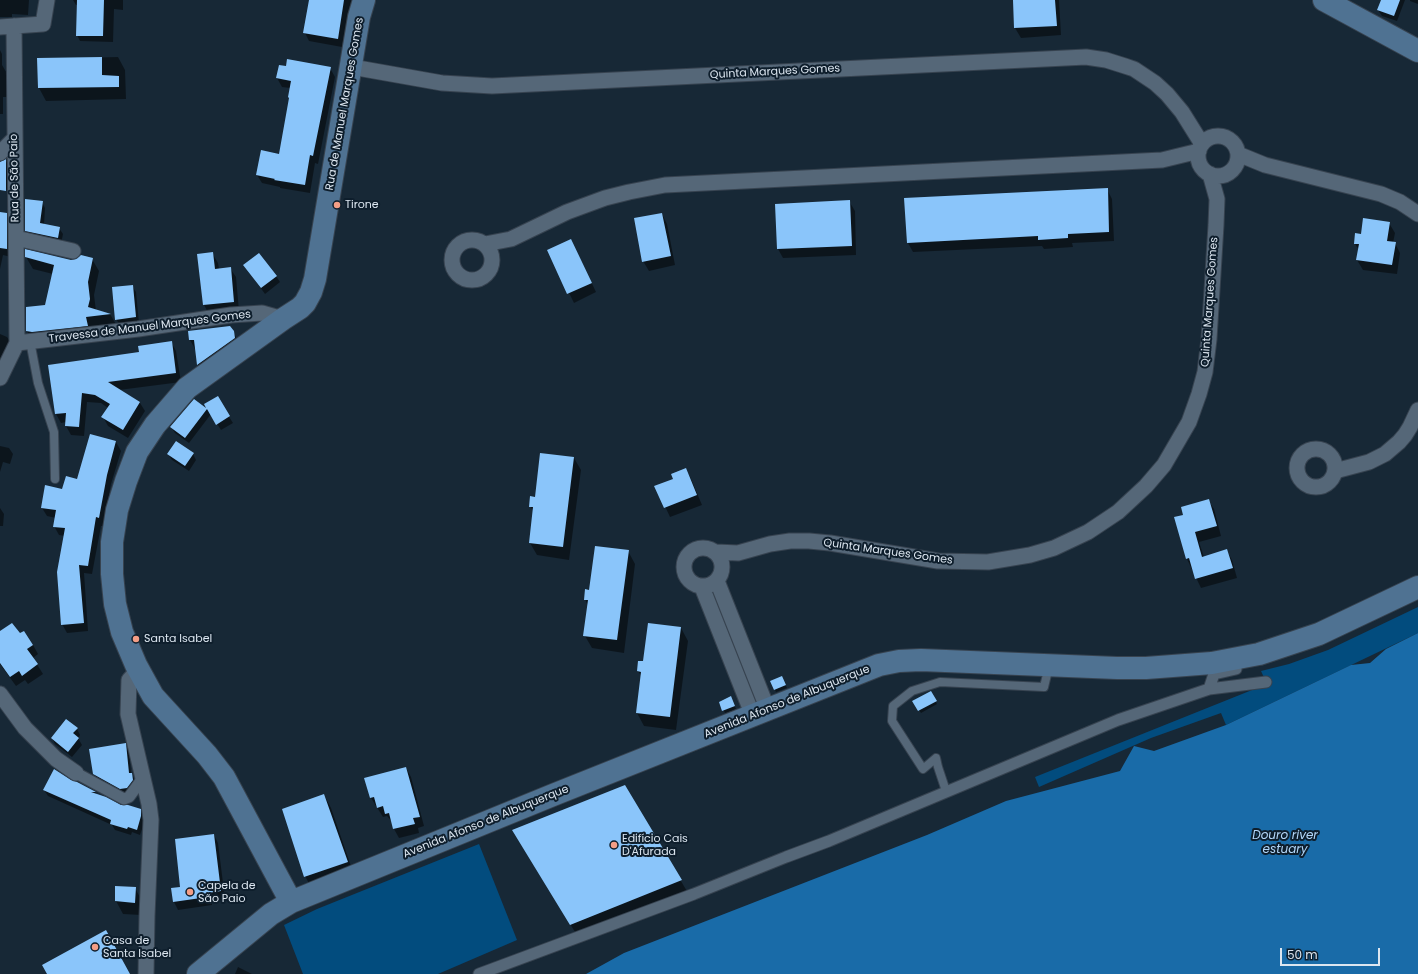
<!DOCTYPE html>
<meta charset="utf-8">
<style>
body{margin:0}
#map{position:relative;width:1418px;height:974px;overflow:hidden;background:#172836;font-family:Poppins,sans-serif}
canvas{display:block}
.scale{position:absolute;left:1280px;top:948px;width:100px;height:18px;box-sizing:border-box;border:2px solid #dce6f0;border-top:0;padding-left:5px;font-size:12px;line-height:14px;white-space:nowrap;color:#dce6f0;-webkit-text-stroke:3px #0e1e2c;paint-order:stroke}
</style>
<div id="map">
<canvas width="1418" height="974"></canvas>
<div class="scale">50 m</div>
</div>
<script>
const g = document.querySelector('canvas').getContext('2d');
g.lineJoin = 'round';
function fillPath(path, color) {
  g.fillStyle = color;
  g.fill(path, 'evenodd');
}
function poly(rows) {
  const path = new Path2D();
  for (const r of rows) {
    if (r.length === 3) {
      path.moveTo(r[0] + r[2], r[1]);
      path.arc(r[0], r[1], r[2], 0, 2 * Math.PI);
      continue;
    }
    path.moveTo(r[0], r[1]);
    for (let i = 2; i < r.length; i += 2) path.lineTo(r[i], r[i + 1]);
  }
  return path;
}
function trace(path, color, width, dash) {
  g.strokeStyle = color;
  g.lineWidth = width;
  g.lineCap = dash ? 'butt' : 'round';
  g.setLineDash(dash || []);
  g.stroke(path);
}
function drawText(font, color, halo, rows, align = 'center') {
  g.font = font + ' Poppins,sans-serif';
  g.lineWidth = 4;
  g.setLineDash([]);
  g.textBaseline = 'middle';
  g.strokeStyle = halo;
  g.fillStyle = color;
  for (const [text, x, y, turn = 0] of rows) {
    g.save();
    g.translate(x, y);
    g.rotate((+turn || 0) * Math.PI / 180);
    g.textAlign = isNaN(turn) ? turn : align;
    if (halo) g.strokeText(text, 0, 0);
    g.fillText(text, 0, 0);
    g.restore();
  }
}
fillPath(poly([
 [1418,607,1418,633,1226,725,1221,713,1151,738,1039,787,1035,777,1267,684,1261,671,1289,664,1328,650],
 [479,844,517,940,438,974,303,974,284,925,317,909]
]), '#024c7e');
fillPath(poly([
 [1418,633,1418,974,586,974,624,953,927,835,1006,801,1120,771,1134,746,1154,751,1226,725,1351,665,1370,663,1386,649]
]), '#196ba8');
fillPath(poly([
 [0,0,29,0,28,15,12,14,12,17,0,17],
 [73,0,123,0,123,10,114,9,113,42,80,41,77,35,77,5,76,5],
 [311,0,352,0,350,14,348,14,342,47,309,41,305,33],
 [1014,0,1059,0,1061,35,1021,38,1015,28],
 [1382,0,1405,0,1397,21,1382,16,1378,10],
 [1410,0,1418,0,1418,4,1410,1],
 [0,50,2,54,2,65,8,75,8,97,3,97,3,114,0,114],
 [118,57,125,70,126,99,46,101,39,88,38,59],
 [330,68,335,77,318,164,315,163,310,193,280,188,280,187,262,183,257,175,280,156,290,100,290,88,282,87,277,78],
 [6,161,9,166,9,190,0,189,0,163],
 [1107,189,1112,199,1114,241,1072,243,1073,247,1044,249,1042,246,913,252,908,243],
 [849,201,855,211,856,255,783,258,778,249,776,205],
 [42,202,45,208,44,225,59,228,63,234,61,244,29,237,26,231],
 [0,213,6,214,11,223,11,257,3,255,0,269],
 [662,214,667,224,675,265,649,271,643,261],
 [1389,223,1395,233,1393,243,1395,243,1400,253,1397,274,1363,270,1357,260,1359,250,1355,244,1362,235],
 [571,240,596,292,574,303,548,250],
 [212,253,218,263,219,269,230,268,236,277,239,311,209,314,204,305],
 [26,257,71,261,92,259,99,271,94,295,96,311,110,314,117,326,34,343,27,331,46,306,53,274,33,269],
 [244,265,276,276,280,282,265,294],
 [132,286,136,292,139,323,120,325,116,319],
 [230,327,239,342,203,374,198,365,197,349,195,349,190,340],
 [0,334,7,337,13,346,0,365],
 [171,342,176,351,181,382,119,390,140,403,145,411,128,438,108,426,103,417,108,408,101,403,87,402,84,436,71,435,66,426,66,422,61,423,56,414,49,365,140,353],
 [217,398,233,423,221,430,211,414,189,443,175,433,171,427,194,400,209,411],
 [91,435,116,442,121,451,111,484,103,526,101,526,92,574,84,573,88,631,67,633,62,624,65,536,59,535,54,526,56,518,47,516,42,508,63,490,77,480],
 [0,446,9,448,13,454,10,464,3,462,0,472],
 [168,454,193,454,196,460,189,471,172,460],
 [574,458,581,470,569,560,537,555,530,543,534,512,530,506,536,498],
 [686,469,691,479,702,505,670,517,656,487,674,479],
 [1208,500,1214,509,1221,536,1199,542,1204,557,1227,551,1232,560,1237,578,1201,588,1187,559,1175,518,1185,515],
 [0,508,4,514,3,526,0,526],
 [628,551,635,564,624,653,592,648,585,636,588,606,585,599,590,591],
 [681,628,688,641,676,730,644,726,637,713,642,677,638,671,644,663],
 [0,633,20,635,33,645,38,654,33,658,43,674,28,684,25,680,16,686,0,664],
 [783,680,787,688,776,692,771,682],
 [931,692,937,704,921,713,913,701],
 [732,700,736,709,725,713,720,702],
 [77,729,80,735,78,738,82,745,72,757,55,744,52,738],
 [125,744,129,750,131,774,135,780,124,795,97,780,94,774],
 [406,768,411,777,424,826,418,828,419,833,399,838,394,829,393,823,387,816,383,817,371,798,366,779],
 [70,781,77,783,95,792,97,795,121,806,140,810,143,816,144,823,140,835,132,832,131,835,115,830,112,825,48,796,44,790],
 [625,786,688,893,578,937,521,843],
 [324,795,331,808,354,875,312,889,305,876],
 [214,835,218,843,225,899,212,901,212,905,178,910,174,902],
 [135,888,142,901,141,915,123,914,116,901],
 [238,967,252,974,235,974]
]), '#0007');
fillPath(poly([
 [77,0,104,0,103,36,76,36],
 [309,0,344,0,338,39,303,33],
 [1013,0,1055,0,1057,26,1014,28],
 [1381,0,1400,0,1394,16,1377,10],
 [102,57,102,75,119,76,119,87,38,88,37,58],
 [287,59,331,67,313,156,310,155,305,185,274,180,275,179,256,175,261,150,279,154,289,98,288,97,291,81,276,78,279,65,286,66],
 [6,159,6,191,0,190,0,162],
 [1108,188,1109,232,1068,234,1068,238,1038,240,1038,236,907,243,904,198],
 [25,199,43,201,40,223,60,227,58,238,25,231],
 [850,200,852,246,777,249,775,204],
 [0,212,7,213,7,249,0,248],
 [662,213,671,256,642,262,634,218],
 [1363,218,1390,222,1387,241,1396,242,1392,265,1356,260,1359,244,1354,244,1355,233,1361,234],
 [571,239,592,283,567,294,547,250],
 [25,249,71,260,76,259,81,255,93,258,88,282,90,299,88,307,111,314,86,317,88,326,32,332,26,331,26,307,45,305,54,265,25,257],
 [213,252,215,269,231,267,234,302,203,305,197,254],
 [259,253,277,276,261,288,243,265],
 [133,285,136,317,115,320,112,287],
 [230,326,234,331,235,338,197,365,194,340,189,340,188,331],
 [172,341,176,373,108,382,140,402,123,430,101,417,110,404,95,395,82,393,79,427,65,426,66,413,55,414,48,365,139,352,138,346],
 [218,396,230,416,216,425,207,409,185,438,170,427,194,399,206,408,204,404],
 [90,434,116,441,107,475,99,518,96,517,88,566,79,565,84,623,61,625,57,572,65,528,53,527,56,510,41,508,45,485,62,489,66,476,77,479],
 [176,441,194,453,185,466,167,454],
 [540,453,574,457,563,547,529,543,533,507,529,507,530,496,535,497],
 [686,468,697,495,664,508,654,486,673,479,671,474],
 [1209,499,1217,526,1195,532,1202,557,1227,549,1233,568,1195,579,1189,558,1186,559,1174,517,1183,515,1181,507],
 [595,546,629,550,617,640,583,636,588,600,584,600,585,589,589,590],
 [12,623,20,633,24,631,33,645,27,649,38,664,22,676,19,671,10,677,0,663,0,631],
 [648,623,681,627,670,717,636,713,641,672,637,671,638,661,643,661],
 [782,676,786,685,774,690,770,681],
 [931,691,937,701,918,711,912,701],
 [731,696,735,706,722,711,719,702],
 [66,719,78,728,73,733,79,738,68,752,51,738],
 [126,743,129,773,132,773,133,780,127,788,120,789,93,774,89,749],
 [406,767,420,817,413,818,415,824,393,829,389,813,385,814,383,806,377,808,374,797,370,798,364,778],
 [54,769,71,780,77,782,96,792,91,792,106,797,121,805,128,805,141,809,141,816,137,830,128,827,127,829,110,824,111,820,43,790],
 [625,785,682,880,570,925,512,830],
 [324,794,348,862,304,877,282,809],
 [214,834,221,891,208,893,208,897,173,902,171,888,180,887,175,839],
 [115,886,136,887,135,903,115,901],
 [106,930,130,974,47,974,42,965]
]), '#8ac5fa');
const service = poly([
 [30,341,38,383,54,432,55,479],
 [946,791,938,767,936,758,923,769,892,721,893,706,912,691,940,682,1044,687,1049,666]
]);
const pedestrian = poly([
 [1209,689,1266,682],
 [76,773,124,799,129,797,143,778],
 [479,974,694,894,786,857,829,841,1118,720,1209,689,1214,674,1236,669]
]);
const minor = poly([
 [0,27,43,24,47,0],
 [352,67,442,83,492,86,1086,57,1106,60,1125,66,1134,69,1155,83,1167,94,1182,112,1202,144],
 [1218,156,20],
 [0,153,15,138],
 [1238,154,1265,165,1381,194,1400,202,1418,214],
 [16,238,73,251],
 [472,260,20],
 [485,244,511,239,567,212,605,198,629,192,665,185,1162,160,1199,151],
 [17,343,138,329,231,315,262,313,283,319],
 [0,378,17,343,14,26],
 [1316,468,19],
 [1335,471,1369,462,1385,454,1399,442,1405,435,1410,427,1418,410],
 [703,567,19],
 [716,552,738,553,770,544,790,541,809,541,830,543,938,561,988,562,1030,555,1054,548,1088,532,1118,512,1146,486,1164,465,1189,422,1199,394,1205,372,1209,339,1216,225,1217,199,1210,174],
 [717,581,768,710],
 [702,587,753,716],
 [138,670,129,680,128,714,149,804,151,820,147,916,146,974],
 [0,694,25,728,56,759,76,773]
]);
const secondary = poly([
 [1324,0,1418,51],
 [291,902,224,777,207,755,153,696,136,665,122,632,115,604,112,574,112,542,117,510,126,481,137,452,155,425,187,388,283,319,300,308,305,303,311,292,315,279,359,17,364,0],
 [198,974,271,914,291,902,553,795,879,665,899,661,921,660,1117,668,1146,668,1212,663,1259,654,1319,634,1418,587]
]);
trace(service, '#374350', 10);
trace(pedestrian, '#374350', 13);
trace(minor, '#374350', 17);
trace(secondary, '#374350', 24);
trace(service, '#556778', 8);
trace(pedestrian, '#556778', 11);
trace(minor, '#556778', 15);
trace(secondary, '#4f7292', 22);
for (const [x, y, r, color] of [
 [337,205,4,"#f49e86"],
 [136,639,4,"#f49e86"],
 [614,845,4,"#f49e86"],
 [190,892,4,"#f49e86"],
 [95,947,4,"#f49e86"]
]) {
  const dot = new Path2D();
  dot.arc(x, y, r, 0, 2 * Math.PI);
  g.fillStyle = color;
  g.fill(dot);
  trace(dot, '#0e1e2c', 1.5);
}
drawText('11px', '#dce6f0', '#0e1e2c', [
 ["Quinta Marques Gomes",775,72,-3],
 ["Rua de Manuel Marques Gomes",345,104,-80],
 ["Rua de São Paio",15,178,-91],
 ["Quinta Marques Gomes",1210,302,-86],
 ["Travessa de Manuel Marques Gomes",150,327,-7],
 ["Quinta Marques Gomes",888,552,8],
 ["Avenida Afonso de Albuquerque",787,702,-22],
 ["Avenida Afonso de Albuquerque",486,822,-22]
]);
drawText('11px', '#dce6f0', '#0e1e2c', [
 ["Tirone",345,205],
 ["Santa Isabel",144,639],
 ["Edifício Cais",622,839],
 ["D'Afurada",622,852],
 ["Capela de",198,886],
 ["São Paio",198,899],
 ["Casa de",103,941],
 ["Santa Isabel",103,954]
], 'left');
drawText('italic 12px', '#b2d6f8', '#0e1e2c', [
 ["Douro river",1285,836],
 ["estuary",1285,850]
]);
</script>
